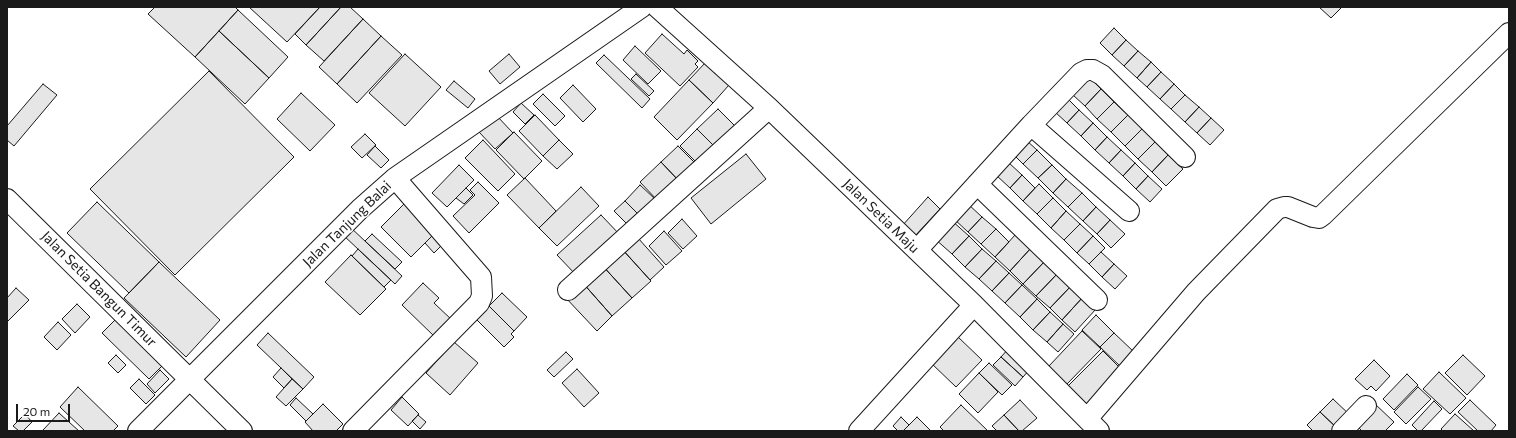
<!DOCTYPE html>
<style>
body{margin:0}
#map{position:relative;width:1516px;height:438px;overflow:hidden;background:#fff;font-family:Commissioner,sans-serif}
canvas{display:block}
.frame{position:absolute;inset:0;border:8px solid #1a1a1a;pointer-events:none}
.scale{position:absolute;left:16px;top:404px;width:54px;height:18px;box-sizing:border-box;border:2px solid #1a1a1a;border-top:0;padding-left:5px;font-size:12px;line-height:14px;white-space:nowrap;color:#1a1a1a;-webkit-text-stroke:3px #fff;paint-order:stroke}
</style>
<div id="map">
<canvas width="1516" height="438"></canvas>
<div class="frame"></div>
<div class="scale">20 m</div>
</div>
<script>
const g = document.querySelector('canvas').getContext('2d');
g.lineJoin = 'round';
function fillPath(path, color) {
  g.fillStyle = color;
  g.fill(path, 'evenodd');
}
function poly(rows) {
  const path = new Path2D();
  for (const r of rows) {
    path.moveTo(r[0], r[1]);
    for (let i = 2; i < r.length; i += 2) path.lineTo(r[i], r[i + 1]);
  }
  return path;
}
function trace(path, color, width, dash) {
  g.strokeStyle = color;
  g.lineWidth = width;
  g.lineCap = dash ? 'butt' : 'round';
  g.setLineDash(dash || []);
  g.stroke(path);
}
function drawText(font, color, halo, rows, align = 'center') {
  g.font = font + ' Commissioner,sans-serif';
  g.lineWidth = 3;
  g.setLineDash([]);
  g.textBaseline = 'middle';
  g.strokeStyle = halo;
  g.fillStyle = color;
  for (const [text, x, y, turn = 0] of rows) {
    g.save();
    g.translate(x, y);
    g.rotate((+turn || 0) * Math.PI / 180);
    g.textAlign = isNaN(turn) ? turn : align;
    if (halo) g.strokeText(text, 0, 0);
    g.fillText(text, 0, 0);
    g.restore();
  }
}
const building = poly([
 [155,7,235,7,238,10,195,57,148,14,155,7],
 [249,7,320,7,287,42,249,7],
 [320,7,341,7,306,45,295,34,320,7],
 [341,7,350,7,363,19,324,61,306,45,341,7],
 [1319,7,1342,7,1331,18,1319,7],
 [238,10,288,57,269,78,219,31,238,10],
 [363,19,381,36,337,84,319,67,363,19],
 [1114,28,1126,40,1112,55,1100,43,1114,28],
 [219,31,269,78,245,104,195,57,219,31],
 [662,34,684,54,687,50,698,61,695,64,698,67,680,86,645,53,662,34],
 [381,36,402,55,357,103,337,84,381,36],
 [1126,40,1138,51,1124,66,1112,55,1126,40],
 [635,46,661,71,648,84,623,60,635,46],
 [1138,51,1151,62,1137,78,1124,66,1138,51],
 [405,54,441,87,405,126,369,93,405,54],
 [509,54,520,67,500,84,489,71,509,54],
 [604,55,650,99,642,108,596,63,604,55],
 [706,62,729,85,713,103,689,80,706,62],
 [1151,62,1161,72,1147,87,1137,78,1151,62],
 [209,71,294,157,175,275,90,189,209,71],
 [1161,72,1174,84,1160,99,1147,87,1161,72],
 [636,74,654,91,649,96,631,79,636,74],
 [1090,78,1101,89,1085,106,1073,95,1090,78],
 [689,80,713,103,677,140,654,117,689,80],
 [454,81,475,99,468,108,446,90,454,81],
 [43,84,57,95,14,146,7,140,7,126,43,84],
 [1174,84,1185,95,1171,109,1160,99,1174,84],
 [573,85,596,109,583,122,560,98,573,85],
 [1101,89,1114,102,1097,119,1085,106,1101,89],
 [301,93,335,125,310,151,277,119,301,93],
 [543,94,565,116,555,126,533,104,543,94],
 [1185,95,1199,107,1185,122,1171,109,1185,95],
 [1067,98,1079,110,1067,123,1054,111,1067,98],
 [1114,102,1128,115,1111,132,1097,119,1114,102],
 [521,103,534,115,525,124,513,112,521,103],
 [1199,107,1211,118,1197,133,1185,122,1199,107],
 [718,109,737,128,716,148,697,129,718,109],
 [1079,110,1093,123,1081,136,1067,123,1079,110],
 [535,115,559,140,543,156,519,131,535,115],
 [1128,115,1142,129,1125,146,1111,132,1128,115],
 [497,116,513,133,495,149,479,132,497,116],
 [1211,118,1224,130,1210,145,1197,133,1211,118],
 [1093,123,1107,137,1095,150,1081,136,1093,123],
 [697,129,716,148,699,165,680,146,697,129],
 [1142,129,1155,142,1138,159,1125,146,1142,129],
 [514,132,542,161,524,179,496,150,514,132],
 [365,134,376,145,362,158,351,147,365,134],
 [1107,137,1121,150,1109,163,1095,150,1107,137],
 [483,140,515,174,498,191,465,158,483,140],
 [559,140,573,154,557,169,543,156,559,140],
 [1026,140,1037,150,1023,164,1013,154,1026,140],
 [1155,142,1168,155,1152,172,1138,159,1155,142],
 [375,146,389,160,381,168,367,155,375,146],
 [678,146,697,165,679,181,661,162,678,146],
 [1037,150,1052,165,1038,178,1023,164,1037,150],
 [1121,150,1135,163,1123,176,1109,163,1121,150],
 [746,154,766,179,711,224,691,198,746,154],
 [1168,155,1183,169,1166,186,1152,172,1168,155],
 [661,162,679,181,658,201,640,182,661,162],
 [1008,162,1022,175,1010,188,996,175,1008,162],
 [1135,163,1148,176,1136,189,1123,176,1135,163],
 [459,165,474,180,447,207,432,193,459,165],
 [1052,165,1066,179,1053,193,1038,178,1052,165],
 [1022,175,1035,188,1023,201,1010,188,1022,175],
 [1148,176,1162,189,1150,202,1136,189,1148,176],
 [525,178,556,211,539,228,507,195,525,178],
 [1066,179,1082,193,1068,207,1053,193,1066,179],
 [478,182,499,203,469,233,453,216,475,195,470,190,478,182],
 [1039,184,1053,198,1037,214,1023,201,1039,184],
 [640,185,655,199,639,215,625,201,640,185],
 [581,187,599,206,557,246,539,228,581,187],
 [466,188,473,195,464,204,456,198,466,188],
 [1082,193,1096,207,1083,221,1068,207,1082,193],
 [928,197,940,209,914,237,902,226,928,197],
 [1053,198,1066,211,1051,228,1037,214,1053,198],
 [408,200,438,230,411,257,381,227,408,200],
 [625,201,639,215,629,226,614,211,625,201],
 [97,202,159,262,129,293,67,233,97,202],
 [967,203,982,217,968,232,953,218,967,203],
 [1096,207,1110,220,1097,234,1083,221,1096,207],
 [1066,211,1080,224,1064,240,1051,228,1066,211],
 [601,215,621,236,577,276,557,255,601,215],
 [982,217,996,229,981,244,968,232,982,217],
 [682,219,697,236,683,249,668,233,682,219],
 [951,220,969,236,952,254,934,238,951,220],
 [1110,220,1125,234,1111,248,1097,234,1110,220],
 [1080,224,1093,236,1077,253,1064,240,1080,224],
 [349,226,402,276,395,284,342,234,349,226],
 [996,229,1009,242,995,257,981,244,996,229],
 [664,231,682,251,666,265,649,246,664,231],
 [372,234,402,262,395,269,365,241,372,234],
 [1016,234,1031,248,1010,271,995,257,1016,234],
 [433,235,443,244,434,253,425,243,433,235],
 [969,236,982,249,965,267,952,254,969,236],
 [1093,236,1105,248,1089,264,1077,253,1093,236],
 [638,238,664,267,650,280,624,251,638,238],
 [620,247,651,281,632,298,601,264,620,247],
 [1031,248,1045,261,1023,284,1010,271,1031,248],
 [358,249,391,280,384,287,352,256,358,249],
 [982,249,996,261,979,279,965,267,982,249],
 [1101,252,1114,264,1102,277,1089,264,1101,252],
 [351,255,386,289,360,315,325,282,351,255],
 [996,261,1009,273,992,291,979,279,996,261],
 [1045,261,1058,273,1036,296,1023,284,1045,261],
 [159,262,220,320,186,357,124,298,159,262],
 [601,264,632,298,612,316,582,282,601,264],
 [1114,264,1127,276,1115,289,1102,277,1114,264],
 [1009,273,1022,285,1005,303,992,291,1009,273],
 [1058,273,1071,286,1050,308,1036,296,1058,273],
 [582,282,612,316,597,331,565,297,582,282],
 [423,283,439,298,434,303,453,321,436,338,402,305,423,283],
 [1022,285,1037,299,1020,317,1005,303,1022,285],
 [1071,286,1083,297,1062,320,1050,308,1071,286],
 [16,288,29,300,7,322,7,298,16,288],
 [502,293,527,317,514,331,489,306,502,293],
 [1083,297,1096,309,1075,332,1062,320,1083,297],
 [1037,299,1050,312,1033,330,1020,317,1037,299],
 [77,304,90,317,75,333,62,319,77,304],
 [489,306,514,331,511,334,514,337,504,347,476,319,489,306],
 [1050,312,1063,324,1047,342,1033,330,1050,312],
 [1096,315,1114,333,1100,347,1082,330,1096,315],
 [118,317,165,363,149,379,102,333,118,317],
 [58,322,71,335,57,350,44,337,58,322],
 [1063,324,1074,334,1058,352,1047,342,1063,324],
 [1082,331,1101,349,1067,384,1049,366,1082,331],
 [268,333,314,377,303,389,257,345,268,333],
 [1114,333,1134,352,1120,366,1100,347,1114,333],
 [956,335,982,360,956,387,930,362,956,335],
 [454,342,478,363,450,395,426,373,454,342],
 [1009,348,1031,368,1023,377,1001,357,1009,348],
 [1103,351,1120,368,1087,404,1068,386,1103,351],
 [566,352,573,359,554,377,547,370,566,352],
 [116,355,126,365,118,373,108,363,116,355],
 [1463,355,1485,376,1467,395,1445,373,1463,355],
 [1001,357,1023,377,1015,386,993,365,1001,357],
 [1374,360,1390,376,1376,391,1371,386,1367,390,1355,379,1374,360],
 [989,363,1012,385,1002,395,979,373,989,363],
 [281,368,292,379,284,388,273,377,281,368],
 [577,369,599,393,584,407,562,383,577,369],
 [160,370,169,379,155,393,147,384,160,370],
 [1439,372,1466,398,1450,414,1423,389,1439,372],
 [979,373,998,392,978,413,959,394,979,373],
 [1407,374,1418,385,1394,410,1383,399,1407,374],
 [139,379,155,395,146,404,130,388,139,379],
 [292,379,303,389,286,406,276,397,292,379],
 [78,387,118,426,113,431,85,431,60,407,78,387],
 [1418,387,1431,399,1406,424,1394,412,1418,387],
 [402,397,419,414,408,426,391,410,402,397],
 [296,398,313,414,306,421,290,405,296,398],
 [1333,399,1351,416,1338,429,1320,412,1333,399],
 [1020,400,1037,418,1022,431,1019,431,1004,415,1020,400],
 [1470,400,1496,425,1491,431,1478,431,1458,412,1470,400],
 [1434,401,1442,409,1421,431,1418,431,1412,425,1434,401],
 [1374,403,1394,422,1385,431,1362,431,1354,423,1374,403],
 [323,404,343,424,336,431,313,431,305,422,323,404],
 [961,405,988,431,944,431,940,427,961,405],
 [1320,412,1338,429,1336,431,1313,431,1307,425,1320,412],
 [59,413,79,431,45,431,43,430,59,413],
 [25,414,32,422,23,431,19,431,13,426,25,414],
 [1455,414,1474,431,1443,431,1441,429,1455,414],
 [418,415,426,422,420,429,412,421,418,415],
 [1004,415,1019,431,997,431,992,426,1004,415],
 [901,417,909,425,903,431,898,431,893,426,901,417],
 [917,417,931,431,903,431,917,417]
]);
fillPath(building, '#e6e6e6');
trace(building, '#1a1a1a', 1);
const minor = poly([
 [657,7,769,108,974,305,1099,431],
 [1031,125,1129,211],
 [977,184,1097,300],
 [7,199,242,431],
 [917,250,1031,125,1081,73,1087,70,1093,70,1102,75,1185,157],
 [568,290,769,108],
 [1087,419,1196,292,1277,209,1284,207,1288,207,1313,217,1319,218,1323,215,1509,33],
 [138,431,360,209,395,178,642,7],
 [353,431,479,303,482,296,481,277,395,178],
 [859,431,974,305],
 [1342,431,1366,406]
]);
trace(minor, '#1a1a1a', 22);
trace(minor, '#fff', 20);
drawText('14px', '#1a1a1a', '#fff', [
 ["Jalan Setia Maju",881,216,44],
 ["Jalan Tanjung Balai",347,224,-44],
 ["Jalan Setia Bangun Timur",99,289,45]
]);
</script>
